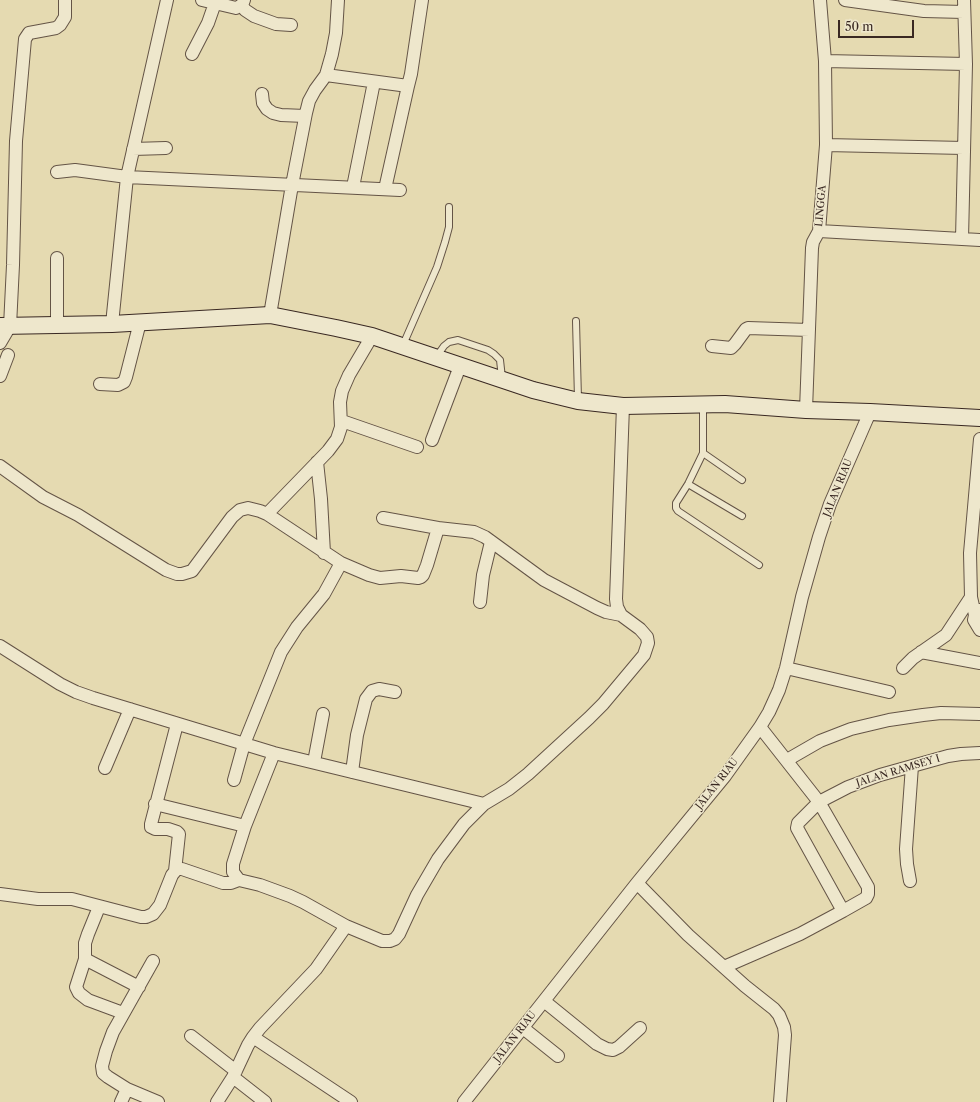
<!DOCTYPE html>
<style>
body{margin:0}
#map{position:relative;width:980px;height:1102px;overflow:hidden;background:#e5dab1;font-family:"Libre Caslon Text",serif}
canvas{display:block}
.scale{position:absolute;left:838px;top:20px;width:76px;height:18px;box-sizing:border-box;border:2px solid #392822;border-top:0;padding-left:5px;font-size:12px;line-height:14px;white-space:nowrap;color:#392822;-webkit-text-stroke:3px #eee7cc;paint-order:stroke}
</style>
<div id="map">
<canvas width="980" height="1102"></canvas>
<div class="scale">50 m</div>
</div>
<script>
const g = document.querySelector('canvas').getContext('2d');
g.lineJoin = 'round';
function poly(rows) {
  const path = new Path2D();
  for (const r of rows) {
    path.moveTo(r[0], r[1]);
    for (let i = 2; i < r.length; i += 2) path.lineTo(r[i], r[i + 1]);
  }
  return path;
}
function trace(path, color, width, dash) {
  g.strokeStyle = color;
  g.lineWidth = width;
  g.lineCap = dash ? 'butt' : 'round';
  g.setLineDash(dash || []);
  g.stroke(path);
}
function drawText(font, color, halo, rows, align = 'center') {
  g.font = font + ' "Libre Caslon Text",serif';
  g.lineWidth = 3;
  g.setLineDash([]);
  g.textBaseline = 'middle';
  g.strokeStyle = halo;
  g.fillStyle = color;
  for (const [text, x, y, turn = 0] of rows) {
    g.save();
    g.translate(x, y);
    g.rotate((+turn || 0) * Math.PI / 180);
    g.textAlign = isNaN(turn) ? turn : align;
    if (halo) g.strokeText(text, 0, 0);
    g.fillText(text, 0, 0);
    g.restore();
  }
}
const lane = poly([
 [576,321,578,399],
 [403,345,437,267,445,242,449,227,449,207],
 [437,356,444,346,449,342,458,340,488,350,494,354,500,360,502,378],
 [703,406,703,453,742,480],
 [703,453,688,484,676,503,676,508,678,511,759,565],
 [688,484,742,516]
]);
const street = poly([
 [202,0,236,8,242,5,244,0],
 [845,0,924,11,964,12],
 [242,5,245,10,254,16,276,24,291,25],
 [192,54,208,23,215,3],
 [825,61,966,64],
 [326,75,408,86,411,74,422,0],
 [262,94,263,103,267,109,273,113,281,115,305,116],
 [826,145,964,148],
 [133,149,166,148],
 [57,172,75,170,127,177,400,190],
 [353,187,374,82],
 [385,189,408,86],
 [819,231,980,240],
 [962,239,966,64,964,0],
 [57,258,57,325],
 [270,315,292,185,306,113,309,101,315,90,326,75,332,54,336,33,338,0],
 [112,324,127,177,167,0],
 [0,343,10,326,13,265,16,141,25,39,29,33,56,28,60,25,65,17,65,0],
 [712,346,731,348,735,344,746,329,748,328,809,330],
 [0,376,8,355],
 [100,384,118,385,124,382,126,377,140,322],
 [806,410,812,248,813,242,819,231,826,145,825,61,820,0],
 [342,421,417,447],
 [432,440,460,366],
 [317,462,321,499,324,553],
 [0,466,43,497,78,515,166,570,177,574,182,574,192,571,232,517,240,510,248,508,260,511,267,514,341,563,369,575,380,578,401,576,418,578,421,577,423,575,427,565,438,528,474,532,485,537,544,580,597,608,606,612,621,615],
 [267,514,328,451,337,439,341,427,340,402,342,391,349,375,372,336],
 [383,518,438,528],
 [480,602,483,575,491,542],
 [979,610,975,615,974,620,980,630],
 [975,615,971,597,970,553,980,439],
 [0,646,60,684,76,692,93,698,274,753,484,804],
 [921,652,980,663],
 [786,668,889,692],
 [903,668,913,658,946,635,971,597],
 [760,727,819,802,868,887,868,894,866,898,843,911],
 [274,753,245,826,233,864,233,872,239,880,260,885,290,896,303,902,346,926],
 [787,760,820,741,851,729,889,720,923,715,941,713,980,714],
 [314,762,323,714],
 [105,768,130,709],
 [352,772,357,735,366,699,372,691,379,689,395,692],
 [234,780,244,744,281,652,297,627,324,594,341,563],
 [155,804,245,826],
 [175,871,179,834,177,832,168,829,155,829,151,827,151,824,177,724],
 [910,881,907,864,906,849,912,766],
 [637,883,688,935,745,986,774,1009,779,1015,784,1027,785,1035,780,1102],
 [0,894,38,899,72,899,141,917,146,917,153,914,160,905,172,875,177,869,182,869,223,883,231,883,239,880],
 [99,907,88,934,85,943,85,959,139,987],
 [85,959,76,987,79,993,88,1000,123,1013],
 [153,961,113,1032,106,1051,102,1066,103,1073,108,1077,127,1089,158,1102],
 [724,967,800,934,843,911,797,828,798,823,819,802,848,787,880,775,948,756,961,754,980,753],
 [544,1001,597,1044,607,1049,613,1050,619,1047,640,1028],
 [523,1028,558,1056],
 [191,1036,236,1071],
 [253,1037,351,1102],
 [233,1077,265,1102],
 [121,1102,127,1089],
 [217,1102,233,1077,248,1045,253,1037,260,1028,316,969,346,926,382,941,390,941,395,939,399,934,417,895,438,859,464,824,484,804,509,789,528,774,589,718,603,704,644,655,648,643,647,637,640,629,621,615,617,607,616,599,623,406],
 [464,1102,637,883,725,776,760,727,769,712,779,690,786,668,802,597,819,537,830,504,870,412]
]);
const secondary = poly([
 [0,326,112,324,270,315,336,328,372,336,533,390,578,401,623,406,725,404,806,410,870,412,980,418]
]);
trace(lane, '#645446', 8);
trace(street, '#645446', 14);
trace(secondary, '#392822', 18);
trace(lane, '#eee7cc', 6);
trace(street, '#eee7cc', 12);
trace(secondary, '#eee7cc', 16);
drawText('10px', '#392822', '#eee7cc', [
 ["LINGGA",821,206,-85],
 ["JALAN RIAU",838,488,-68],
 ["JALAN RAMSEY I",898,771,-17],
 ["JALAN RIAU",717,784,-52],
 ["JALAN RIAU",515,1037,-52]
]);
</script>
